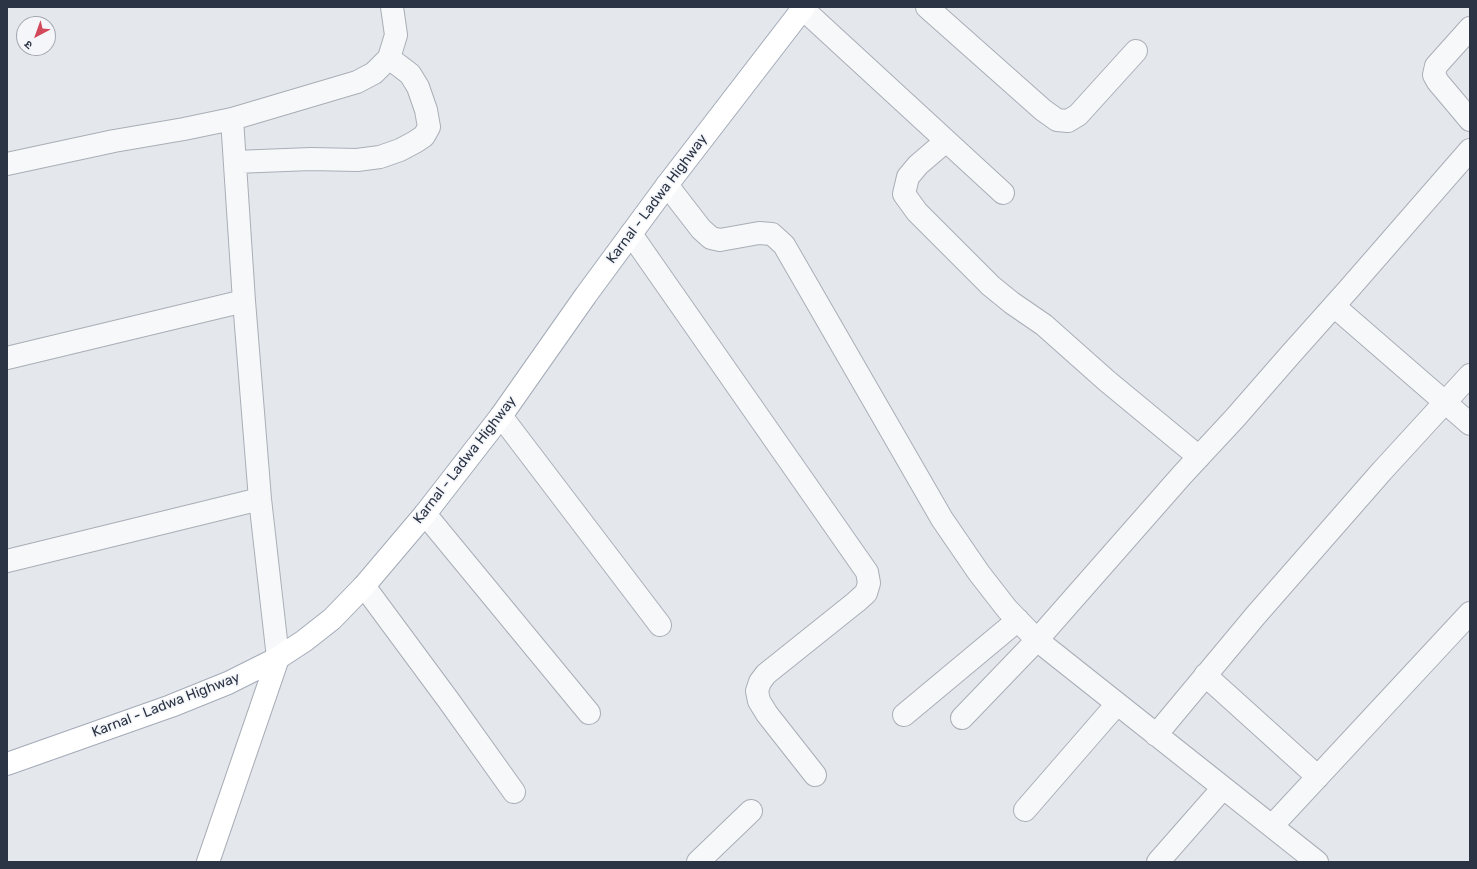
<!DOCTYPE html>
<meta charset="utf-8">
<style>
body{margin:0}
#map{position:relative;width:1477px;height:869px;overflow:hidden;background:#e4e7ec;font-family:Rubik,"Noto Sans Devanagari",sans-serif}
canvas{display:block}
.frame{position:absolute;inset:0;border:8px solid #2b3445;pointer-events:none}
.north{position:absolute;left:16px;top:16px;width:40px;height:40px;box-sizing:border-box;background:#f4f6f9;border:1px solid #a4a8b1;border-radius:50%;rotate:221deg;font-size:11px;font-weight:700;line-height:16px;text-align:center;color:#2b3445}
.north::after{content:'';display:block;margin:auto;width:14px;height:18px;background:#d1495b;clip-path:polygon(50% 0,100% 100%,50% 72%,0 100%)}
</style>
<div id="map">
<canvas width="1477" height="869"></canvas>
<div class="frame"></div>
<div class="north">उ</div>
</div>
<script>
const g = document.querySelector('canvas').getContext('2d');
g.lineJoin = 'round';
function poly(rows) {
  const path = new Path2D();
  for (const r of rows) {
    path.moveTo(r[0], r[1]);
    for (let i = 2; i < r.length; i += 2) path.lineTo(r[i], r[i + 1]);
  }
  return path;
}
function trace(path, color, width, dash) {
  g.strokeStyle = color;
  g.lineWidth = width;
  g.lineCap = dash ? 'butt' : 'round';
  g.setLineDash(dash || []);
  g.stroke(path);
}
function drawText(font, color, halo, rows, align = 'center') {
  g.font = font + ' Rubik,sans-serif';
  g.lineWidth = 3.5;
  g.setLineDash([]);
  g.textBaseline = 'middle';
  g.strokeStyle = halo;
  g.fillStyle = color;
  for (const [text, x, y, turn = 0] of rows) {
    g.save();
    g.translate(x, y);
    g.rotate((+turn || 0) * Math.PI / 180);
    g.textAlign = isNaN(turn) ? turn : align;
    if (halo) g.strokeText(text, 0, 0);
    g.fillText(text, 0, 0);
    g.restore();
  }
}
const street = poly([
 [927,7,1043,110,1057,120,1068,121,1078,115,1136,51],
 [803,9,1003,193],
 [1470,28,1436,66,1434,75,1438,82,1470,120],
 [232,119,244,301,260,499,278,658],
 [946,141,918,165,908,177,904,194,917,212,991,286,1012,303,1044,325,1107,381,1199,457],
 [235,162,311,159,357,160,380,157,400,150,415,142,424,136,429,127,426,110,418,87,410,74,389,58],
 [7,164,114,141,184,129,232,119,357,82,374,73,389,58,396,35,392,7],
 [667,185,701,229,711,238,720,240,759,233,772,234,784,245,942,519,979,573,1007,609,1037,640,1317,862],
 [631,234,867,572,869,583,866,593,856,602,766,674,760,682,757,691,759,701,767,714,815,775],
 [1334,306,1470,424],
 [7,358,244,301],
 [501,416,660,625],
 [425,514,589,713],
 [7,561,260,499],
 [364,586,449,701,514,792],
 [1205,675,1318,777],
 [904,715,1018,620],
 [962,718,1037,640,1182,475,1235,418,1290,355,1348,290,1470,150],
 [1156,735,1256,615,1382,471,1470,375],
 [1025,810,1117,704],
 [1272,826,1470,613],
 [698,862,751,811],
 [1158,862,1223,788]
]);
const secondary = poly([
 [208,862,278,658]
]);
const primary = poly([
 [7,764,171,706,228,683,278,658,304,641,332,619,364,586,425,514,501,416,586,295,667,185,804,7]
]);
trace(street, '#a9aeb7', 24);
trace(secondary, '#a9aeb7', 24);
trace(primary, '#a3abb8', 24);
trace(street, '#f7f8fa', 22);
trace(secondary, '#fff', 22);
trace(primary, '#fff', 22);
drawText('14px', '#2b3445', '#f4f6f9', [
 ["Karnal - Ladwa Highway",657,199,-53],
 ["Karnal - Ladwa Highway",465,460,-52],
 ["Karnal - Ladwa Highway",166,705,-21]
]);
</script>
